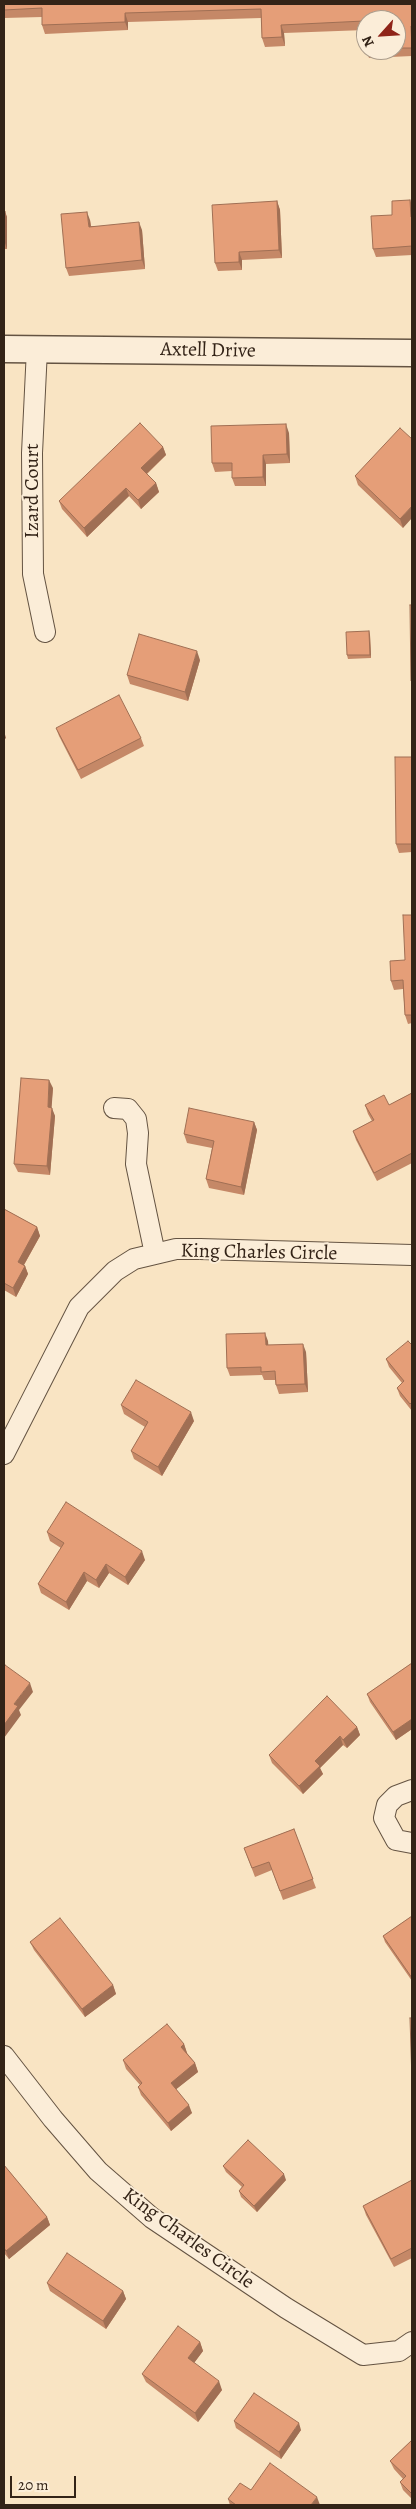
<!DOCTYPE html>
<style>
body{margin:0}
#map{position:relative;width:416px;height:2509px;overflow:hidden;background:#f9e4c3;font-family:Alegreya,serif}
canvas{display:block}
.frame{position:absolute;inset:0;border:5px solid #332317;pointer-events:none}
.north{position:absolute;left:356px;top:10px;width:50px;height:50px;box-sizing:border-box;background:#fbedd8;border:1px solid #ab9c8b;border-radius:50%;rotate:244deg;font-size:14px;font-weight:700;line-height:20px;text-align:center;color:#332317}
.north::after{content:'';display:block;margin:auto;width:18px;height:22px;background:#8f2418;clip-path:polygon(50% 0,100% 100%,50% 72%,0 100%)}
.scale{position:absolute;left:10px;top:2476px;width:66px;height:22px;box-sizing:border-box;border:2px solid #332317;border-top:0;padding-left:6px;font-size:15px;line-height:18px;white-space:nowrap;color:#332317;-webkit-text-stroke:4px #fbedd8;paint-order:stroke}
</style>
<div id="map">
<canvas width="416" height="2509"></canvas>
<div class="frame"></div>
<div class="north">N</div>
<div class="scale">20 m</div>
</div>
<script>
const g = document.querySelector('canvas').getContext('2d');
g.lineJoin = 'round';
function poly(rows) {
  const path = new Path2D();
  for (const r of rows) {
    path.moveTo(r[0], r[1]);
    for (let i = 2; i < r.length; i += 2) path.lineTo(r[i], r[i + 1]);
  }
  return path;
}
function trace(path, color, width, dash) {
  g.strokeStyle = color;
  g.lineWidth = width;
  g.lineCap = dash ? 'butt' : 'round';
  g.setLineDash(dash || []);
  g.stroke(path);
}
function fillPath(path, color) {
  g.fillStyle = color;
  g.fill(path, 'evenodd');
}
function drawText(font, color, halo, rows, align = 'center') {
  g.font = font + ' Alegreya,serif';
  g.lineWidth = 4;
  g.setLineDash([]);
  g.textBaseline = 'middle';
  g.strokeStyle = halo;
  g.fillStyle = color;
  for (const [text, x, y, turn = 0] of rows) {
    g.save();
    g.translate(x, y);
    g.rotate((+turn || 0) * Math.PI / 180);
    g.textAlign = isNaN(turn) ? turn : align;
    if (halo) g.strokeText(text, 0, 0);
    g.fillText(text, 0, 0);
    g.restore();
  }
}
const minor = poly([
 [37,349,32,453,33,574,45,632],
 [114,1108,128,1109,136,1119,138,1133,136,1164,155,1254],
 [4,1454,79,1307,115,1271,134,1259,176,1249,200,1249,412,1255],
 [412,1790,396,1796,387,1805,384,1818,396,1840,412,1843],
 [4,2056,53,2119,98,2171,152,2218,286,2308,363,2355,399,2351,412,2342]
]);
const tertiary = poly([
 [4,349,412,353]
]);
trace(minor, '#645342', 22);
trace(tertiary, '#645342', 29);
trace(minor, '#fbedd8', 20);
trace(tertiary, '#fbedd8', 26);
fillPath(poly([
 [4,4,412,4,412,56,369,58,366,49,365,30,284,33,285,46,265,47,262,38,261,18,128,22,128,30,45,34,42,25,42,17,4,18],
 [366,20,396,20,396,50,366,50],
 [410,200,412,206,412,255,376,257,373,249,392,215],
 [277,201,280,210,282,258,242,260,242,270,218,271,215,263],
 [4,211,7,217,7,249,4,249],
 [90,220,91,226,142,230,145,269,69,276,66,268],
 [289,433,290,463,266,464,266,486,235,486,232,478,232,471,215,472,212,463],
 [412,439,403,528,358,485,355,476],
 [163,447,166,455,147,474,156,483,159,492,141,509,129,496,87,537,62,509,59,501],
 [369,631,370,635,371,658,348,659,347,655],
 [200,660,188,701,130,684,127,675],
 [56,728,141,738,144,746,81,779,59,736],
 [412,757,412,852,399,853,396,844],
 [412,915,412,1023,408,1024,405,1015,403,989,394,990,391,981,405,960],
 [53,1088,51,1108,55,1116,50,1175,18,1172,14,1164],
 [412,1093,412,1163,377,1181,356,1140,353,1131,372,1121,368,1114,365,1105,389,1105],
 [254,1122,257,1130,244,1195,209,1188,206,1179,212,1148,187,1143,184,1134],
 [4,1209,37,1227,40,1236,24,1265,25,1266,28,1274,16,1297,4,1290],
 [268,1341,268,1345,306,1352,308,1392,279,1394,276,1385,275,1380,264,1380,262,1375,230,1376,227,1368],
 [412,1345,412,1411,400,1396,397,1388,402,1383,389,1367,386,1359],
 [121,1405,194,1421,162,1476,134,1459,131,1451,145,1427,124,1414],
 [47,1532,145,1560,128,1585,109,1573,99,1588,87,1581,69,1610,41,1593,38,1584,61,1548,50,1541],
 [412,1663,412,1729,396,1740,370,1702,367,1694],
 [357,1727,360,1735,347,1748,343,1745,320,1768,323,1774,303,1794,272,1763,269,1755],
 [294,1829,316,1888,283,1900,272,1870,255,1877,244,1848],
 [412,1916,412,1981,385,1942,383,1936],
 [30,1942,113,1985,116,1994,85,2017,34,1950],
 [184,2044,187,2053,195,2063,198,2072,176,2089,192,2113,171,2131,141,2095,138,2087,140,2085,126,2069,123,2060],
 [4,2165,47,2217,50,2225,9,2259,4,2253],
 [223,2166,286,2180,257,2212,241,2197,239,2191,242,2187,226,2172],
 [412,2180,412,2258,394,2267,366,2215,363,2206],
 [47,2283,123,2291,126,2299,106,2329,50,2291],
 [200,2342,203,2351,194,2363,222,2390,198,2422,146,2382,142,2374],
 [234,2421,301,2430,281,2459,236,2428],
 [412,2440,412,2499,403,2490,400,2482,403,2479,394,2469,390,2461],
 [251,2490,320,2505,230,2505,228,2499]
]), '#c58867');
fillPath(poly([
 [125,13,128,22,128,30,125,22],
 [281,25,284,33,285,46,282,37],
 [410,200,412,206,412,220,411,217],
 [277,201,280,210,282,258,279,250],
 [5,211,7,217,7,249,5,243],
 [87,212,90,220,92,235,89,227],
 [139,222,142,230,145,269,142,260],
 [239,252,242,260,242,270,239,262],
 [286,424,289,433,290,463,287,454],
 [163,447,166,455,144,476,141,468],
 [263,455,266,464,266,486,263,477],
 [156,483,159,492,141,509,138,500],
 [126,488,129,496,87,537,84,528],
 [412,506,412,518,403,528,400,519],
 [369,631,370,635,371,658,370,655],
 [197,651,200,660,188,701,185,692],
 [4,731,6,738,4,740],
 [49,1080,53,1088,51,1116,48,1107],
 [52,1108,55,1116,50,1175,47,1166],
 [254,1122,257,1130,244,1195,241,1187],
 [37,1227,40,1236,21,1270,18,1262],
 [25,1266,28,1274,16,1297,13,1288],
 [265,1333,268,1341,269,1354,266,1345],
 [303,1344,306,1352,308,1392,305,1384],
 [191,1412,194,1421,162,1476,158,1467],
 [142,1551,145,1560,128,1585,125,1577],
 [106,1564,109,1573,99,1588,96,1580],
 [84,1572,87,1581,69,1610,66,1602],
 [30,1683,33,1692,19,1710,21,1715,4,1738,4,1725,14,1704],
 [412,1719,412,1729,396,1740,393,1732],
 [357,1727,360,1735,347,1748,343,1740],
 [340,1736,343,1745,320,1768,323,1774,303,1794,299,1786,315,1761],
 [113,1985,116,1994,85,2017,82,2009],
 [184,2044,187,2053,184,2055,181,2047],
 [195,2063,198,2072,174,2091,171,2083],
 [189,2105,192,2113,171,2131,168,2123],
 [284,2174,286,2180,257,2212,254,2206],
 [47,2217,50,2225,9,2259,6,2251],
 [123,2291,126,2299,106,2329,103,2321],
 [200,2342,203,2351,191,2367,188,2358],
 [219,2381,222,2390,198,2422,195,2413],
 [299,2423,301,2430,281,2459,279,2452],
 [317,2497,320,2505,311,2505]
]), '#a06f54');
const building = poly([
 [4,4,412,4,412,26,411,26,412,48,396,48,396,20,366,20,366,49,364,21,281,25,282,37,262,38,261,9,125,13,125,22,42,25,42,8,4,10,4,4],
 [410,200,411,217,412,217,412,246,373,249,371,216,392,215,392,201,410,200],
 [277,201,279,250,239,252,239,262,215,263,212,205,277,201],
 [4,211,5,211,5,243,4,243,4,211],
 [87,212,89,227,139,222,142,260,66,268,61,214,87,212],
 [140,423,163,447,141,468,156,483,138,500,126,488,84,528,59,501,140,423],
 [286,424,287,454,263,455,263,477,232,478,232,463,212,463,211,426,286,424],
 [400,428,412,439,412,506,400,519,355,476,400,428],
 [410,605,412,605,412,681,411,681,410,605],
 [369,631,370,655,347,655,346,632,369,631],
 [139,634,197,651,185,692,127,675,139,634],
 [119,695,141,738,78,770,56,728,119,695],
 [395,757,412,757,412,844,396,844,395,757],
 [403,915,412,915,412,1015,405,1015,403,980,391,981,390,961,405,960,403,915],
 [21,1078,49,1080,48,1107,52,1108,47,1166,14,1164,21,1078],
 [412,1093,412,1153,374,1173,353,1131,374,1120,365,1105,384,1095,389,1105,412,1093],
 [189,1108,254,1122,241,1187,206,1179,214,1141,184,1134,189,1108],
 [4,1209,37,1227,18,1262,25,1266,13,1288,4,1283,4,1209],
 [265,1333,266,1345,303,1344,305,1384,276,1385,275,1371,261,1372,261,1367,227,1368,226,1334,265,1333],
 [408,1341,412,1345,412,1402,410,1404,397,1388,404,1381,386,1359,408,1341],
 [136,1380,191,1412,158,1467,131,1451,148,1422,121,1405,136,1380],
 [66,1502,142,1551,125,1577,106,1564,96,1580,84,1572,66,1602,38,1584,64,1543,47,1532,66,1502],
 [412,1663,412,1719,393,1732,367,1694,412,1663],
 [5,1665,30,1683,14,1704,18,1706,4,1725,4,1667,5,1665],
 [327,1696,357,1727,343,1740,340,1736,315,1761,320,1766,299,1786,269,1755,327,1696],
 [294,1829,313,1879,280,1891,269,1862,252,1868,244,1848,294,1829],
 [412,1916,412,1978,383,1936,412,1916],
 [60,1918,113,1985,82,2009,30,1942,60,1918],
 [410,2018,412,2018,412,2081,410,2018],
 [167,2024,184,2044,181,2047,195,2063,171,2083,189,2105,168,2123,138,2087,142,2083,123,2060,167,2024],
 [248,2140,284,2174,254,2206,239,2191,244,2185,223,2166,248,2140],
 [4,2165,47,2217,6,2251,4,2248,4,2165],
 [412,2180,412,2248,391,2259,363,2206,412,2180],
 [67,2253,123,2291,103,2321,47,2283,67,2253],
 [178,2326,200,2342,188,2358,219,2381,195,2413,142,2374,178,2326],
 [254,2393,299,2423,279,2452,234,2421,254,2393],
 [412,2440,412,2494,400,2482,406,2476,390,2461,412,2440],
 [270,2463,317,2497,311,2505,236,2505,228,2499,240,2483,251,2490,270,2463]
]);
fillPath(building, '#e59e78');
trace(building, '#a06f54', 1);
drawText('20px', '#332317', '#fbedd8', [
 ["Axtell Drive",208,351,1],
 ["Izard Court",33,491,-90],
 ["King Charles Circle",259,1253,1],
 ["King Charles Circle",188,2239,36]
]);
</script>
